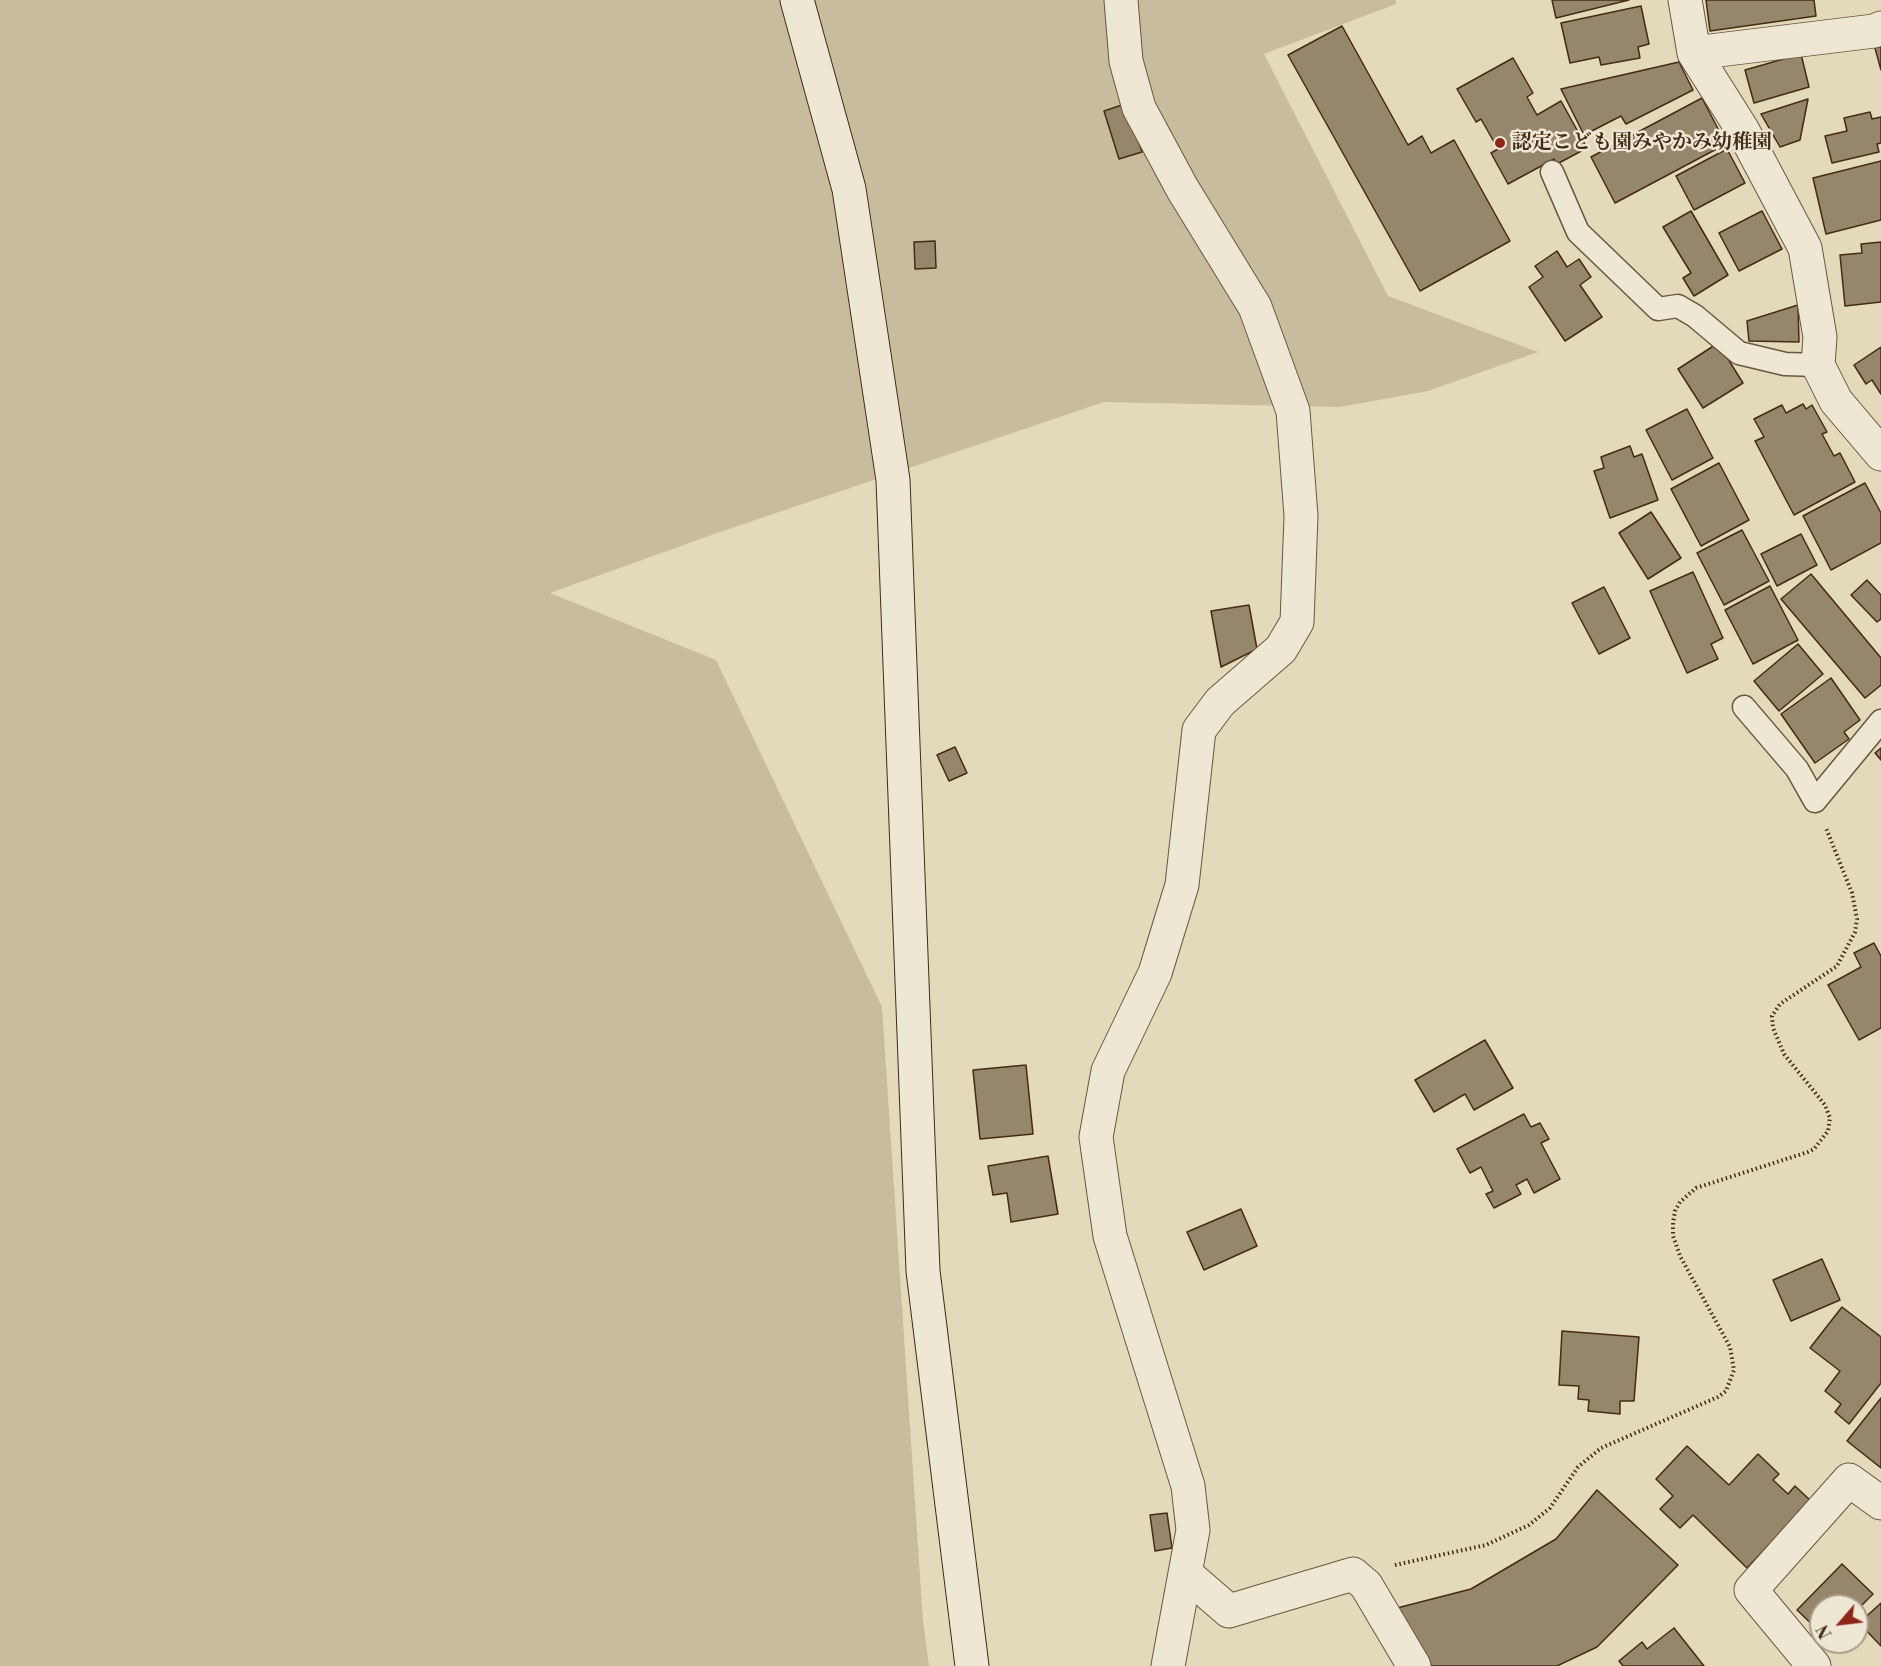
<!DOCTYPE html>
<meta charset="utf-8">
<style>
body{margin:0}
#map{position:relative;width:1881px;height:1666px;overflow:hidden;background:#e3dabb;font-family:"Libre Bodoni",serif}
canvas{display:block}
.north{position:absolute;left:1809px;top:1594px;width:60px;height:60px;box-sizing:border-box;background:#ede7d3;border:2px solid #a99c87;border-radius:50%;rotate:242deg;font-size:16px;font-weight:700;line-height:24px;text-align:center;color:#432b15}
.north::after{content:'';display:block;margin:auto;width:21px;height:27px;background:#8f2418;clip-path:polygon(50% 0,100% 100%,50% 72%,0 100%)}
</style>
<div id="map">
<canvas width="1881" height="1666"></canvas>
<div class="north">N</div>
</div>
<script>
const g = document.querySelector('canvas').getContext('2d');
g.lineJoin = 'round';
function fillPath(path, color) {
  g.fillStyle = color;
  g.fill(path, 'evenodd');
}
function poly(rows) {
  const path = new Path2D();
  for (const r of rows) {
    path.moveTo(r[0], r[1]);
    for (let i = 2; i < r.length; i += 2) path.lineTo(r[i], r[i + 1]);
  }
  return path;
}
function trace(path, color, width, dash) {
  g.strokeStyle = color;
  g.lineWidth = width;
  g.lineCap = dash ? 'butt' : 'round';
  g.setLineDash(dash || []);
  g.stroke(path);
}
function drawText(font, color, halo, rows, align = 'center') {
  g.font = font + ' "Libre Bodoni","Noto Serif JP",serif';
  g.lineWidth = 5;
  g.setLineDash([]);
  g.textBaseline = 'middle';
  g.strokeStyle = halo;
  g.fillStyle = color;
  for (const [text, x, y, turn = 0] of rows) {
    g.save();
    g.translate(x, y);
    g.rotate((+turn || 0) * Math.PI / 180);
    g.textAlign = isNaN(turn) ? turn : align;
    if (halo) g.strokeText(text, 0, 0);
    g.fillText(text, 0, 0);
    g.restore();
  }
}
fillPath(poly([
 [0,0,1396,0,1396,4,1264,54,1388,296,1538,352,1428,391,1340,407,1104,402,717,533,550,593,716,660,882,1007,923,1621,929,1666,0,1666]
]), '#c8bc9f');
const building = poly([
 [1552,0,1629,0,1556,18,1552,0],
 [1706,0,1814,0,1816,16,1710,31,1706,0],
 [1641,6,1649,44,1638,47,1640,58,1601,65,1599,57,1570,63,1561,23,1641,6],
 [1342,26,1408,145,1422,136,1431,153,1454,140,1510,241,1420,291,1288,55,1342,26],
 [1881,46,1881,70,1875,48,1881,46],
 [1801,54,1809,87,1754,103,1745,70,1801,54],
 [1513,58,1533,93,1527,97,1537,115,1561,101,1587,148,1557,164,1554,159,1508,184,1491,153,1498,149,1481,119,1476,122,1457,89,1513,58],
 [1679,62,1693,90,1626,124,1621,116,1584,135,1561,89,1679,62],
 [1702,98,1726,144,1615,203,1591,157,1702,98],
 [1808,99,1800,140,1780,147,1761,114,1808,99],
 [1128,103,1142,152,1119,159,1104,111,1128,103],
 [1870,112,1872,119,1881,117,1881,143,1877,144,1879,152,1832,163,1825,136,1847,131,1844,118,1870,112],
 [1727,149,1745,183,1694,210,1676,176,1727,149],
 [1881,161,1881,220,1826,234,1813,178,1881,161],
 [1691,211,1728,275,1694,296,1683,278,1691,273,1663,227,1691,211],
 [1762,211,1782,249,1739,271,1719,233,1762,211],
 [935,241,936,268,915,269,914,242,935,241],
 [1881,242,1881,302,1845,306,1840,255,1862,253,1861,244,1881,242],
 [1557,251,1567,267,1579,259,1591,277,1580,285,1602,317,1565,341,1529,287,1543,277,1535,266,1557,251],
 [1798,305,1799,342,1749,341,1747,321,1798,305],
 [1718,343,1743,383,1703,408,1678,369,1718,343],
 [1881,347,1881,394,1872,380,1866,384,1854,365,1881,347],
 [1803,404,1806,409,1812,405,1827,432,1822,434,1834,456,1840,453,1855,482,1794,515,1755,441,1764,437,1754,419,1782,405,1786,413,1803,404],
 [1687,409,1713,458,1672,480,1646,430,1687,409],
 [1630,446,1634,457,1642,454,1658,500,1610,518,1594,471,1604,468,1601,457,1630,446],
 [1719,463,1749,520,1701,546,1671,489,1719,463],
 [1865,483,1881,513,1881,543,1831,570,1803,516,1865,483],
 [1651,512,1681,558,1648,579,1619,533,1651,512],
 [1742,530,1769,581,1724,605,1697,553,1742,530],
 [1801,534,1817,565,1777,586,1761,554,1801,534],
 [1693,572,1723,638,1711,644,1718,659,1687,673,1650,591,1693,572],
 [1811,574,1881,658,1881,685,1865,698,1781,599,1811,574],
 [1867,580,1881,595,1881,619,1877,622,1851,595,1867,580],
 [1770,586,1798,640,1753,664,1725,610,1770,586],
 [1604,587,1630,638,1599,654,1572,603,1604,587],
 [1249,605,1257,649,1221,667,1211,611,1249,605],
 [1798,644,1823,674,1779,711,1754,681,1798,644],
 [1831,678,1860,720,1844,732,1849,739,1815,763,1781,714,1831,678],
 [955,747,967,773,949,781,937,755,955,747],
 [1881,748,1881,760,1875,753,1881,748],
 [1874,943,1881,956,1881,1028,1859,1040,1828,985,1861,967,1854,953,1874,943],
 [1485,1040,1513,1088,1474,1110,1465,1094,1434,1112,1415,1080,1485,1040],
 [1026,1065,1033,1134,980,1139,973,1070,1026,1065],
 [1524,1114,1531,1127,1540,1123,1549,1139,1541,1143,1560,1179,1534,1193,1527,1179,1516,1185,1521,1194,1494,1208,1486,1194,1493,1191,1481,1167,1470,1173,1457,1149,1524,1114],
 [1048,1156,1058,1214,1011,1222,1007,1193,993,1195,988,1166,1048,1156],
 [1241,1209,1257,1246,1204,1270,1187,1232,1241,1209],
 [1822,1259,1840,1300,1791,1321,1773,1280,1822,1259],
 [1842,1307,1881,1337,1881,1383,1849,1424,1835,1412,1841,1404,1825,1391,1840,1371,1810,1348,1842,1307],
 [1562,1331,1639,1337,1634,1401,1620,1401,1620,1414,1588,1411,1589,1400,1578,1399,1579,1386,1559,1385,1562,1331],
 [1881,1398,1881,1468,1847,1441,1881,1398],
 [1687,1446,1729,1485,1758,1454,1779,1474,1773,1480,1788,1494,1795,1486,1811,1501,1747,1568,1693,1515,1680,1528,1660,1509,1673,1496,1656,1479,1687,1446],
 [1597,1490,1678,1565,1597,1647,1557,1666,1431,1666,1397,1608,1471,1589,1556,1539,1597,1490],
 [1167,1513,1172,1548,1155,1551,1150,1515,1167,1513],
 [1842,1564,1873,1594,1857,1610,1857,1606,1821,1606,1821,1633,1797,1610,1842,1564],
 [1881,1603,1881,1646,1859,1623,1881,1603],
 [1674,1628,1704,1666,1623,1666,1619,1661,1642,1642,1647,1649,1674,1628]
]);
fillPath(building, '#96866b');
trace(building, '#432b15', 1.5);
const lane = poly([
 [1552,172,1578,232,1658,309,1678,306,1695,316,1739,353,1785,364,1818,365],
 [1744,707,1797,769,1815,801,1881,721]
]);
const street = poly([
 [1121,0,1126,61,1139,108,1182,188,1255,307,1293,411,1301,516,1297,622,1281,649,1220,702,1199,730,1182,885,1155,973,1108,1071,1096,1137,1110,1236,1188,1486,1193,1530,1168,1666],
 [1685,0,1694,53,1742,129,1805,248,1820,337,1818,365,1836,401,1881,454],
 [1694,53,1874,31,1881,28],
 [1185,1573,1229,1611,1353,1574,1366,1585,1414,1666],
 [1814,1666,1751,1590,1849,1480,1881,1503]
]);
const secondary = poly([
 [797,0,849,189,893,480,923,1271,972,1666]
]);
trace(lane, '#6b573e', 25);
trace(street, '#6b573e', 35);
trace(secondary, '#432b15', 35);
trace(poly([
 [1395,1565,1486,1545,1529,1525,1550,1508,1578,1467,1601,1448,1718,1397,1726,1391,1734,1370,1730,1347,1680,1256,1673,1236,1673,1223,1675,1211,1680,1202,1696,1188,1808,1152,1814,1149,1828,1131,1830,1118,1825,1105,1784,1054,1773,1028,1772,1016,1780,1004,1837,966,1855,932,1857,919,1852,893,1826,828]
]), '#432b15', 4, [1.5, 3]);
trace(lane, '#ede7d3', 22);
trace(street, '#ede7d3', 33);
trace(secondary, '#ede7d3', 33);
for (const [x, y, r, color] of [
 [1500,143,6,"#8f2418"]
]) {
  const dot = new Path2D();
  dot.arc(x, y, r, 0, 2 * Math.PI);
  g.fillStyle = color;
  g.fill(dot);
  trace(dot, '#ede7d3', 2);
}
drawText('bold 20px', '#432b15', '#ede7d3', [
 ["認定こども園みやかみ幼稚園",1512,143]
], 'left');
</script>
